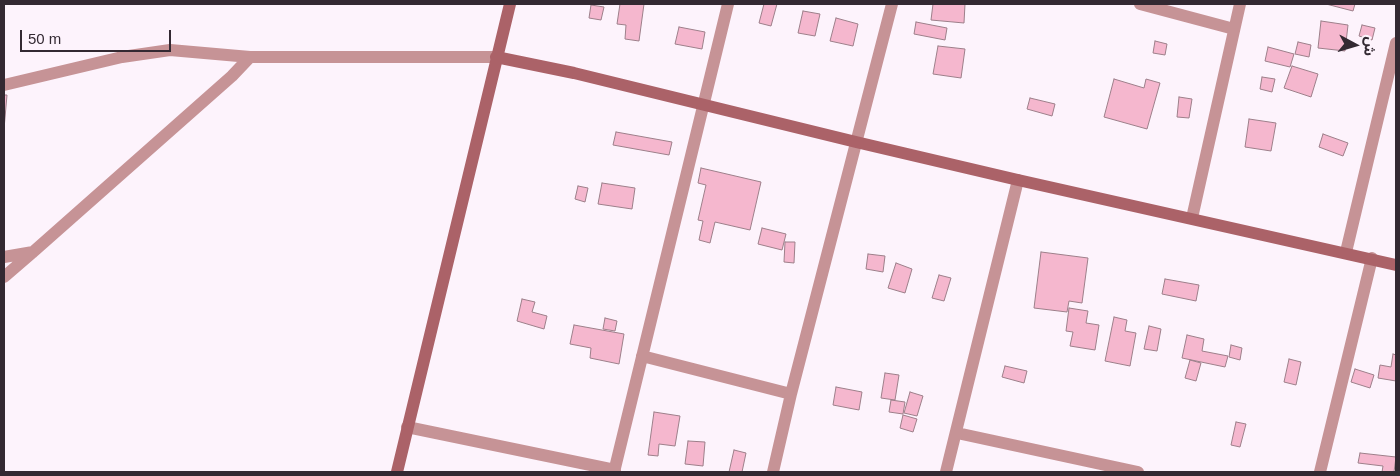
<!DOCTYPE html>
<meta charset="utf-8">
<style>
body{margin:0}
#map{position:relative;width:1400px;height:476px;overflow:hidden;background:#fdf3fc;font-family:Arial,"Noto Sans Arabic",sans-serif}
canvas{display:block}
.frame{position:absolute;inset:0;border:5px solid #332932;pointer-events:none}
.north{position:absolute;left:1330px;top:20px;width:50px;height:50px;-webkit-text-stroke:4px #fdf3fc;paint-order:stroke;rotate:96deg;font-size:14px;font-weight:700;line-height:20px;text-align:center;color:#332932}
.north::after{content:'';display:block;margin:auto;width:18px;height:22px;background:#332932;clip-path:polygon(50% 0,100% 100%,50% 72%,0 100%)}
.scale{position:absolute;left:20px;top:30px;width:151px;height:22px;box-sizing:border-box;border:2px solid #332932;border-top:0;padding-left:6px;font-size:15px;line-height:18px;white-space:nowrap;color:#332932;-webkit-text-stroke:4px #fdf3fc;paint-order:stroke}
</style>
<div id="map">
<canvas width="1400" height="476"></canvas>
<div class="frame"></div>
<div class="north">ش</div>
<div class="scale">50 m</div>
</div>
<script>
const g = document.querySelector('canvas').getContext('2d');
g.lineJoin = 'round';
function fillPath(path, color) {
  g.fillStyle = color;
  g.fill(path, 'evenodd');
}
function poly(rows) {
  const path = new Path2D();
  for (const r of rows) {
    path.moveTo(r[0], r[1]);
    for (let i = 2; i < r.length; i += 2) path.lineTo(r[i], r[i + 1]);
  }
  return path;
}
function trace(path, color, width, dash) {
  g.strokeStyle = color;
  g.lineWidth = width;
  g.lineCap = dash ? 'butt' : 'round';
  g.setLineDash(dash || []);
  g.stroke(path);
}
const building = poly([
 [620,4,644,4,639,41,625,39,626,25,617,24,620,4],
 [764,4,777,4,771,26,759,23,764,4],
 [933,4,965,4,964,23,931,20,933,4],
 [1326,4,1355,4,1353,11,1326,4],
 [591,5,604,7,601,20,589,18,591,5],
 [803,11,820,14,815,36,798,33,803,11],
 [836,18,858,24,853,46,830,41,836,18],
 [1321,21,1348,25,1345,51,1318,48,1321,21],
 [916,22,947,28,945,40,914,34,916,22],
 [1362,25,1375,28,1372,40,1359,36,1362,25],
 [679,27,705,32,702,49,675,44,679,27],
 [1155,41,1167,44,1165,55,1153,53,1155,41],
 [1298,42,1311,45,1309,57,1295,54,1298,42],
 [938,46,965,49,961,78,933,74,938,46],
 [1268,47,1294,54,1290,67,1265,61,1268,47],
 [1292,66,1318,74,1311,97,1284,88,1292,66],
 [1262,77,1275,79,1272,92,1260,89,1262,77],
 [1114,79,1144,88,1146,79,1160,83,1147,129,1104,117,1114,79],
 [4,95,7,95,4,129,4,95],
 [1179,97,1192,99,1189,118,1177,117,1179,97],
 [1030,98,1055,104,1052,116,1027,109,1030,98],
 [1249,119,1276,123,1271,151,1245,147,1249,119],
 [616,132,672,142,669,155,613,145,616,132],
 [1323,134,1348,143,1343,156,1319,147,1323,134],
 [701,168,761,182,750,230,715,222,710,243,699,240,703,221,698,220,706,185,698,183,701,168],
 [602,183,635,188,632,209,598,204,602,183],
 [578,186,588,188,585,202,575,199,578,186],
 [762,228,786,234,782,250,758,244,762,228],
 [785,242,795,242,794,263,784,262,785,242],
 [1041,252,1088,258,1082,303,1069,301,1067,312,1034,308,1041,252],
 [868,254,885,256,883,272,866,269,868,254],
 [896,263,912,269,905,293,888,288,896,263],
 [939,275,951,278,944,301,932,298,939,275],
 [1165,279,1199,285,1196,301,1162,294,1165,279],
 [522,299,535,302,532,312,547,316,544,329,517,321,522,299],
 [1069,308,1088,311,1086,323,1099,325,1095,350,1070,346,1073,332,1066,331,1069,308],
 [1114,317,1127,320,1125,331,1136,333,1130,366,1105,361,1114,317],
 [605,318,617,321,615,331,603,329,605,318],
 [574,325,624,334,619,364,590,358,591,348,570,344,574,325],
 [1149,326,1161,329,1157,351,1144,349,1149,326],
 [1187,335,1204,339,1202,351,1228,356,1225,367,1182,358,1187,335],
 [1231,345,1242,348,1240,360,1229,357,1231,345],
 [1393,354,1396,355,1396,381,1378,378,1380,365,1391,367,1393,354],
 [1289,359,1301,362,1296,385,1284,382,1289,359],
 [1190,360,1201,363,1196,381,1185,378,1190,360],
 [1005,366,1027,371,1024,383,1002,377,1005,366],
 [1355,369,1374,375,1370,388,1351,382,1355,369],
 [885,373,899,375,895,400,881,398,885,373],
 [836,387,862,392,859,410,833,405,836,387],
 [910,392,923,396,917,416,904,413,910,392],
 [891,400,905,402,903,414,889,412,891,400],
 [654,412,680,416,675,446,659,444,658,456,648,455,654,412],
 [903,415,917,419,913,432,900,428,903,415],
 [1236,422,1246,424,1240,447,1231,445,1236,422],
 [688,441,705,442,703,466,685,464,688,441],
 [734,450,746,453,742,472,729,472,734,450],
 [1360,453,1396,457,1394,472,1382,472,1383,466,1358,463,1360,453]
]);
fillPath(building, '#f5b7ce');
trace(building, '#9d7f8a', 1);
trace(poly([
 [1140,4,1234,29],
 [4,85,122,57,170,50,250,57],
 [1192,218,1240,4],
 [1346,252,1396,43],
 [4,257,33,252],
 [4,277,33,252,232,76,250,57,496,57],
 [642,356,791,394],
 [407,427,615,470],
 [957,433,1138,472],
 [614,472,728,4],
 [773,472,791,394,892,4],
 [946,472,1018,180],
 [1320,472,1372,258]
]), '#c69396', 12);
trace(poly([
 [496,57,574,73,856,142,1018,180,1396,265],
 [397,472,510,4]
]), '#ab6268', 12);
</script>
